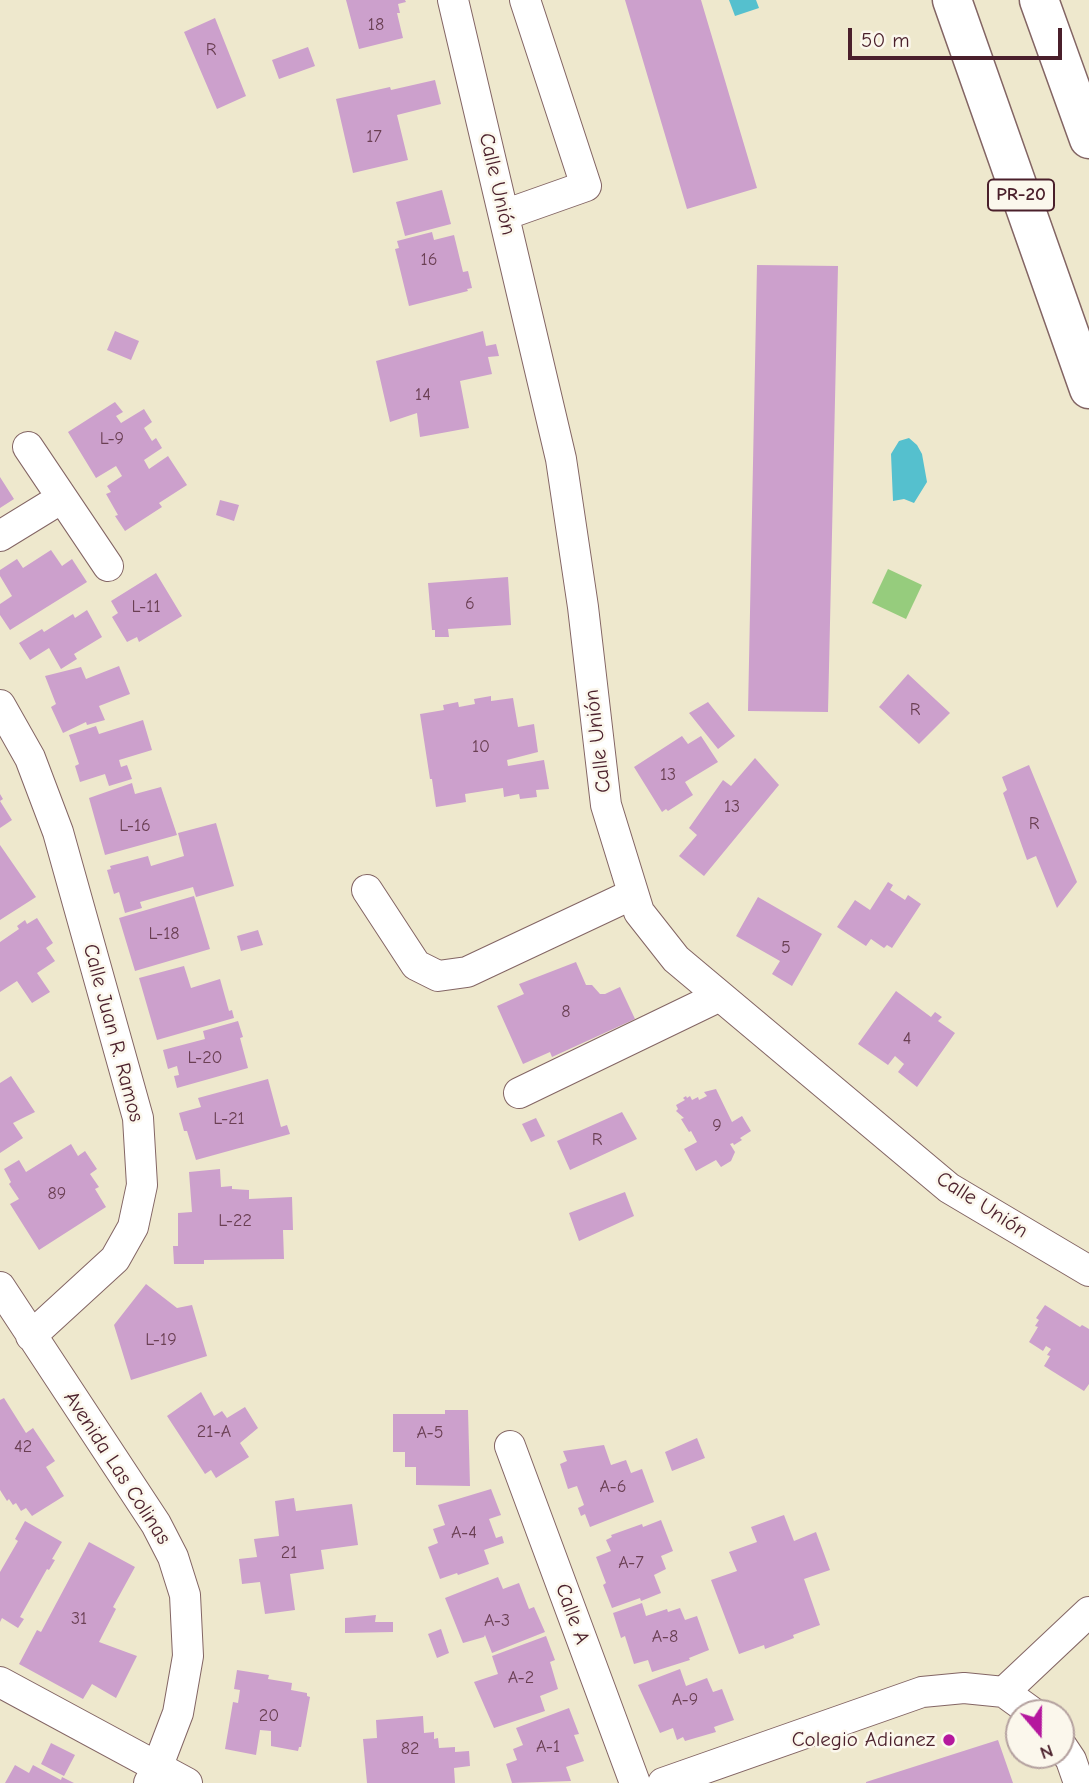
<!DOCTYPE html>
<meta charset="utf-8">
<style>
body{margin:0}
#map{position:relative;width:1089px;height:1783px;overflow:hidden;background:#eee8cd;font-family:"Comic Neue",sans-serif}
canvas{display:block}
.north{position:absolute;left:1005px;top:1699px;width:70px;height:70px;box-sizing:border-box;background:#fbf7ec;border:2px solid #b4a19f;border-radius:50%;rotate:160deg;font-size:19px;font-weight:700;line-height:28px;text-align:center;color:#4a1f2b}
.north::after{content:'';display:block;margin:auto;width:24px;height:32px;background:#b5179e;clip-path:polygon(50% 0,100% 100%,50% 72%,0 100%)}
.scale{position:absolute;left:848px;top:28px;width:214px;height:32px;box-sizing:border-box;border:4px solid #4a1f2b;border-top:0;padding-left:9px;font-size:21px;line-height:24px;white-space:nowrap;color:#4a1f2b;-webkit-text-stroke:5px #fbf7ec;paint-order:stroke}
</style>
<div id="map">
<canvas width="1089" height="1783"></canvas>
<div class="north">N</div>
<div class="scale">50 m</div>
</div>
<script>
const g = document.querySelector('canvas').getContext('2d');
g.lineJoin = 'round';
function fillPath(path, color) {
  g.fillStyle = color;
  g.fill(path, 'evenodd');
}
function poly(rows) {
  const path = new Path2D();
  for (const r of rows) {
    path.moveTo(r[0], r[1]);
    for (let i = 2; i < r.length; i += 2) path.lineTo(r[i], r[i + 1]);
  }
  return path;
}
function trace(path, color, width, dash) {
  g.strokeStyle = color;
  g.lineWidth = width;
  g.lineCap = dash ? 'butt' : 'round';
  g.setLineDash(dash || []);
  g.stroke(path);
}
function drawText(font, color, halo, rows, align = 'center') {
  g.font = font + ' "Comic Neue",sans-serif';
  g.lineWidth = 5;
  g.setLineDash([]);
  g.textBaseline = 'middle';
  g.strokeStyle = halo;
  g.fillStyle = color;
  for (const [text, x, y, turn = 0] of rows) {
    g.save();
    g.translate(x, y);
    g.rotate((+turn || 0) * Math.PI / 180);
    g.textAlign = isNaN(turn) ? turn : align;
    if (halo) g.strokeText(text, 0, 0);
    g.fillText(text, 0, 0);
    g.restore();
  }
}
fillPath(poly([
 [888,569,922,585,906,619,872,603]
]), '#96cc7d');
fillPath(poly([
 [729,0,756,0,759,8,735,16],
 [909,438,917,445,922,454,927,482,914,503,904,499,893,501,891,454,899,441]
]), '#55c0ce');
fillPath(poly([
 [346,0,405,0,406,2,398,4,400,13,397,13,403,38,359,49],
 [625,0,701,0,757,188,687,209],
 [215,18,246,96,217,109,184,32],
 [308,47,315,66,279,79,272,60],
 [435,80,441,104,397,115,408,160,353,173,336,99,390,87,391,90],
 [442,190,451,224,405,236,396,202],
 [432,232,434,240,454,235,463,272,468,271,472,288,467,289,468,291,409,306,395,249,399,248,397,241],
 [757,265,838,266,828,712,748,711],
 [115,331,139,341,131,360,107,350],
 [483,331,486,346,496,344,499,356,488,357,492,374,460,381,469,428,420,437,417,413,390,422,376,361],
 [115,402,123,412,116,416,121,423,144,409,152,422,144,428,152,441,156,438,162,448,144,460,149,469,168,456,187,485,159,503,162,507,125,531,115,516,118,515,106,494,111,492,107,486,122,476,116,466,96,478,68,432],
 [0,477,14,499,0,508],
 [220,500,239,505,234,521,216,515],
 [51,550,62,566,72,559,87,582,10,630,0,615,0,604,12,596,0,576,0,570,17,559,23,568],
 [156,573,182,616,139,642,137,637,127,642,112,617,118,613,111,601],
 [508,577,511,625,448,629,449,637,435,637,435,630,432,630,428,583],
 [87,610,102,637,74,654,77,659,61,669,49,648,30,660,19,643,42,629,44,632,73,614,75,618],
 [119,666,130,694,99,706,105,720,87,725,86,722,63,733,51,707,56,704,45,676,81,667,86,679],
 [908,674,950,713,919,744,879,707],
 [491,696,491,701,513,698,518,727,534,724,538,752,507,760,508,766,544,760,549,789,536,790,537,797,520,799,519,794,504,797,503,788,465,794,466,802,436,807,432,779,430,779,420,714,444,710,443,705,458,702,459,707,475,704,474,699],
 [708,702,735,736,718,749,689,713],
 [143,720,152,750,119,760,121,767,127,765,132,779,109,786,105,774,80,782,75,766,79,764,69,735,96,726,99,734],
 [682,736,688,744,701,736,718,762,685,782,693,795,668,811,666,809,662,812,634,767],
 [755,758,779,785,704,876,679,856,697,835,689,828,723,780,731,786],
 [1029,765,1077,882,1057,908,1036,856,1027,860,1003,793,1007,790,1002,777],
 [132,783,135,794,161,787,177,835,105,855,89,798],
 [0,794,3,799,0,801,12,820,0,828],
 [216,823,234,886,196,897,193,887,140,902,142,908,125,913,119,892,114,894,107,870,111,869,110,866,148,856,151,866,184,856,178,833],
 [0,845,36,897,0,920],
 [888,882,893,885,890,890,905,900,908,895,921,904,892,948,887,945,884,948,871,939,866,946,837,927,855,900,870,910],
 [194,896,210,949,135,971,119,918],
 [758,897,822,934,792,986,772,974,780,961,736,936],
 [37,918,53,943,46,948,55,961,37,973,50,992,32,1003,17,981,0,992,0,942,19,929,17,926,25,920,27,924],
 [258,930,263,945,241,951,237,936],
 [576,962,586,985,592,985,600,994,605,994,620,987,635,1019,552,1057,550,1052,523,1064,497,1006,524,994,519,984],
 [184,966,191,988,220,979,229,1011,232,1010,234,1018,157,1040,139,978],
 [896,991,931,1017,935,1012,942,1017,938,1021,955,1033,917,1087,898,1072,904,1064,895,1056,888,1065,858,1044],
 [238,1021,243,1037,240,1038,248,1068,177,1088,174,1076,179,1075,177,1066,168,1069,163,1050,205,1039,203,1031],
 [11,1076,35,1112,13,1123,23,1138,0,1153,0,1083],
 [268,1079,281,1127,287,1125,290,1134,196,1160,187,1131,184,1131,179,1113,201,1107,198,1098],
 [716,1089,732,1122,742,1116,751,1131,740,1138,742,1140,734,1145,733,1143,730,1144,735,1152,731,1161,721,1167,716,1160,696,1171,684,1149,697,1142,691,1131,689,1132,681,1119,684,1118,676,1111,678,1109,676,1105,685,1100,683,1098,686,1096,687,1098,690,1096,692,1100,698,1097,699,1100,707,1096,704,1092],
 [622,1112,637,1139,570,1170,557,1141],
 [536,1118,545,1136,531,1142,522,1124],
 [71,1144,78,1156,85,1151,97,1169,90,1174,99,1187,95,1189,106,1207,39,1250,10,1204,19,1199,9,1184,11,1182,4,1169,19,1160,26,1172],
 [220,1169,221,1187,232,1186,232,1189,249,1190,249,1199,292,1197,293,1230,283,1230,284,1259,204,1260,204,1264,174,1264,173,1246,178,1246,178,1213,192,1212,189,1172],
 [625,1192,634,1216,579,1241,569,1213],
 [146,1284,177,1308,192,1305,207,1356,131,1380,114,1325],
 [1045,1305,1080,1327,1082,1325,1089,1329,1089,1384,1084,1391,1044,1366,1050,1356,1047,1355,1051,1349,1046,1346,1043,1351,1029,1342,1038,1327,1035,1326,1039,1320,1036,1318],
 [201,1392,214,1416,222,1411,227,1418,245,1407,258,1428,240,1443,249,1457,216,1478,211,1470,205,1474,167,1416],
 [4,1398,26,1433,33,1428,55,1461,46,1467,64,1496,32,1516,26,1508,21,1511,16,1503,13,1505,9,1499,7,1501,0,1490,0,1400],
 [445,1410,468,1410,470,1486,416,1485,416,1467,405,1467,405,1452,393,1452,393,1414,445,1414],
 [697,1438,705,1458,672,1471,665,1452],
 [604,1445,611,1465,626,1460,631,1473,642,1469,654,1502,590,1527,585,1514,581,1516,578,1508,584,1505,577,1486,568,1489,560,1464,567,1461,563,1451],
 [491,1489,501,1515,489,1519,496,1538,502,1536,504,1543,484,1550,489,1564,458,1575,457,1573,440,1579,428,1547,438,1543,433,1529,445,1525,438,1505],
 [294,1498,296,1511,352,1504,358,1545,321,1550,324,1569,290,1574,295,1610,265,1614,260,1582,242,1584,239,1559,257,1557,254,1539,279,1536,275,1501],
 [784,1515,794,1541,816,1532,830,1570,804,1579,820,1625,793,1635,794,1638,765,1649,764,1645,739,1654,711,1580,737,1571,729,1552,757,1542,751,1527],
 [661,1520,673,1551,661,1556,666,1569,654,1575,661,1593,641,1601,640,1598,612,1608,603,1585,606,1583,596,1557,611,1551,606,1540,612,1537,611,1535,642,1524,643,1527],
 [25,1521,62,1542,52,1559,55,1560,49,1570,47,1569,20,1617,24,1619,18,1628,2,1618,0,1622,0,1572,18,1541,15,1539],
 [89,1542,135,1567,113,1607,116,1609,99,1642,137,1656,116,1698,92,1684,83,1699,19,1664,37,1630,41,1632],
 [498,1577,503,1589,519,1583,529,1609,534,1607,545,1632,492,1653,485,1635,484,1637,463,1643,445,1598],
 [642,1603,646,1616,667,1609,668,1612,680,1608,685,1620,697,1616,709,1650,689,1658,690,1660,652,1672,648,1660,634,1664,625,1636,621,1638,613,1613],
 [376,1615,375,1622,393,1622,393,1632,345,1633,345,1618],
 [441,1629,449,1653,437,1658,428,1634],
 [546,1636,555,1660,550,1662,558,1689,540,1696,545,1711,494,1728,474,1682,498,1674,492,1656],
 [680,1669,686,1686,707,1678,713,1692,722,1689,734,1720,714,1727,716,1732,685,1741,683,1737,677,1740,673,1728,660,1733,638,1685],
 [237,1670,269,1675,268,1679,292,1683,291,1690,307,1693,307,1696,310,1697,301,1747,299,1747,298,1751,271,1746,271,1731,260,1730,256,1755,225,1749,233,1702,238,1703,240,1690,234,1689],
 [569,1708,579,1734,574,1735,584,1761,566,1767,571,1781,512,1783,506,1764,517,1760,513,1749,523,1745,516,1728],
 [423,1716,424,1733,434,1732,434,1739,438,1738,439,1748,455,1747,455,1752,469,1751,470,1766,454,1768,455,1783,367,1783,363,1739,377,1738,376,1720],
 [998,1740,1013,1783,866,1783,866,1782],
 [51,1743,75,1755,64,1776,41,1764],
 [15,1765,29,1773,33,1765,61,1780,62,1777,74,1783,5,1783]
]), '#cca0cc');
const minor = poly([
 [453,0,561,459,583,607,606,805,639,912,676,959,949,1188,1089,1271],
 [504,215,586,186,525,0],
 [28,447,108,566],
 [0,536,62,498],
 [0,705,30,758,58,832,138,1118,142,1185,133,1227,115,1259,31,1336],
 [367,890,416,965,438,976,467,972,633,894],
 [519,1093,720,996],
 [0,1287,156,1524,173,1557,185,1595,188,1656,178,1713,157,1768,149,1783],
 [510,1446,635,1783],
 [0,1682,187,1783],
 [1004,1692,1089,1612],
 [1061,1745,1071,1760,1079,1783],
 [663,1783,922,1692,964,1688,1004,1692,1033,1713]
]);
const highway = poly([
 [952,0,1089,389],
 [1039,0,1089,139]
]);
trace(minor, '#836564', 32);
trace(highway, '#836564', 41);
trace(minor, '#fff', 30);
trace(highway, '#fff', 38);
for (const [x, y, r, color] of [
 [949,1740,7,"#b5179e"]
]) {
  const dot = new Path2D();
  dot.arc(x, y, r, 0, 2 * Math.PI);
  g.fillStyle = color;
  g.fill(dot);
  trace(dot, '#fbf7ec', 2.5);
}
drawText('18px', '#6a3f53', null, [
 ["18",376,25],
 ["R",211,50],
 ["17",374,137],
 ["16",429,260],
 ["14",423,395],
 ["L-9",112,439],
 ["6",470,604],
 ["L-11",146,607],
 ["R",915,710],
 ["10",481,747],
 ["13",668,775],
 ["13",732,807],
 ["R",1034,824],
 ["L-16",135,826],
 ["L-18",164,934],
 ["5",786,948],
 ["8",566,1012],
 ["4",907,1039],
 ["L-20",205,1058],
 ["L-21",229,1119],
 ["9",717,1126],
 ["R",597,1140],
 ["89",57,1194],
 ["L-22",235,1221],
 ["L-19",161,1340],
 ["21-A",214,1432],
 ["A-5",430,1433],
 ["42",23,1447],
 ["A-6",613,1487],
 ["A-4",464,1533],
 ["21",289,1553],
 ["A-7",631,1563],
 ["31",79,1619],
 ["A-3",497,1621],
 ["A-8",665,1637],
 ["A-2",521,1678],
 ["A-9",685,1700],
 ["20",269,1716],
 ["A-1",548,1747],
 ["82",410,1749]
]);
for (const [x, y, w] of [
 [1021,195,66]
]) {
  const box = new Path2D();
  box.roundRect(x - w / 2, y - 15.5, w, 31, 5);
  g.fillStyle = '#fbf7ec';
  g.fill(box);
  trace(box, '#4a1f2b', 2);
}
drawText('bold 19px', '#4a1f2b', null, [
 ["PR-20",1021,195]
]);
drawText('21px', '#4a1f2b', '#fbf7ec', [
 ["Calle Unión",497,184,77],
 ["Calle Unión",598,741,-97],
 ["Calle Juan R. Ramos",113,1033,75],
 ["Calle Unión",982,1205,33],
 ["Avenida Las Colinas",117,1468,57],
 ["Calle A",572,1614,70]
]);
drawText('21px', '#4a1f2b', '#fbf7ec', [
 ["Colegio Adianez",935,1740]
], 'right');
</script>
